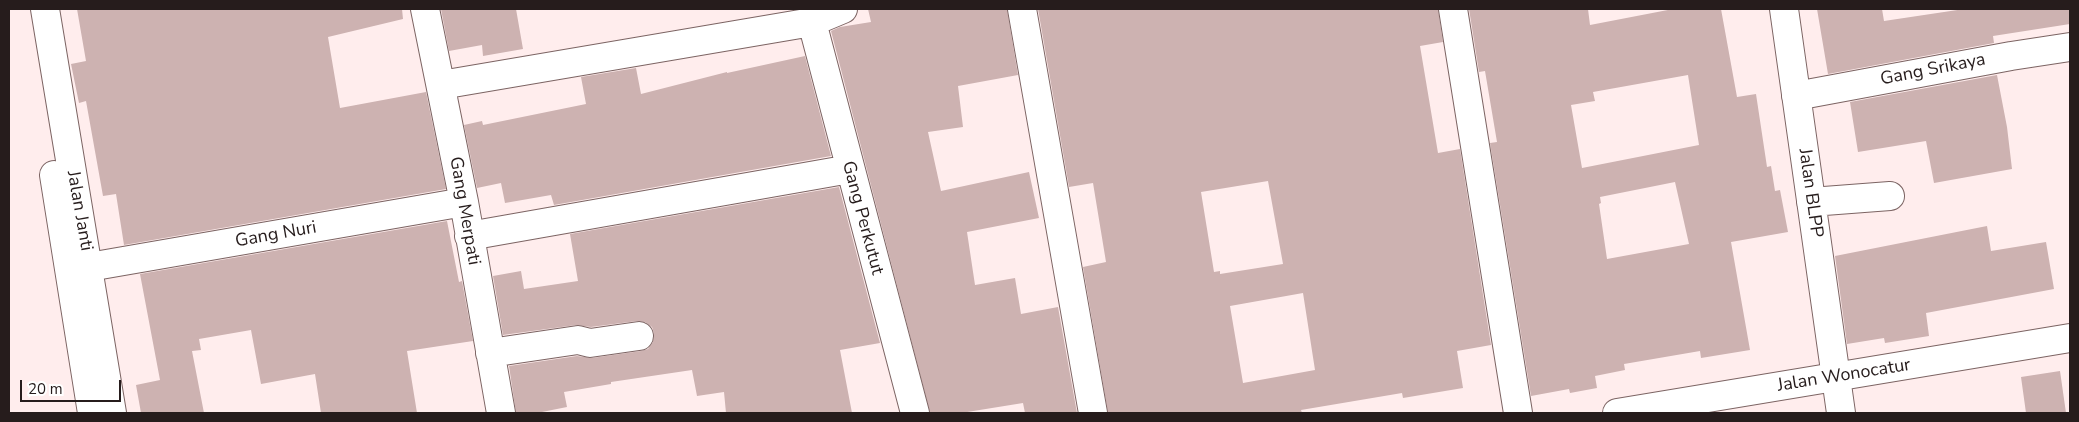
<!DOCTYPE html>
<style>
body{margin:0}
#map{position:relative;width:2079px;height:422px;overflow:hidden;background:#ffeded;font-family:"Nunito Sans",sans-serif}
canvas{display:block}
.frame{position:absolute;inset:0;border:10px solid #261c1c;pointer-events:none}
.scale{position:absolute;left:20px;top:380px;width:101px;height:22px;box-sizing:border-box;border:2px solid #261c1c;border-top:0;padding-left:6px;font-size:15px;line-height:18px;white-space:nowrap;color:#261c1c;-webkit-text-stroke:4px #fff;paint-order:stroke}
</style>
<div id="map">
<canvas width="2079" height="422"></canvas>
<div class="frame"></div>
<div class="scale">20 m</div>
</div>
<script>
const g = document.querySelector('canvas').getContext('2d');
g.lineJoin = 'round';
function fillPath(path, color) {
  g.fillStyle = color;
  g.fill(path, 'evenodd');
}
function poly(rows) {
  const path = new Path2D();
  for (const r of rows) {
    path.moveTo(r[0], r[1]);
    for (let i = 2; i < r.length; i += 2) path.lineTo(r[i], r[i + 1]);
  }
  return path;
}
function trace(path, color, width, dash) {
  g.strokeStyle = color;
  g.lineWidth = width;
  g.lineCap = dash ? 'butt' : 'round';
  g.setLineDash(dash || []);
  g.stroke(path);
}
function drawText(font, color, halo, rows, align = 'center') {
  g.font = font + ' "Nunito Sans",sans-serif';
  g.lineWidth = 4;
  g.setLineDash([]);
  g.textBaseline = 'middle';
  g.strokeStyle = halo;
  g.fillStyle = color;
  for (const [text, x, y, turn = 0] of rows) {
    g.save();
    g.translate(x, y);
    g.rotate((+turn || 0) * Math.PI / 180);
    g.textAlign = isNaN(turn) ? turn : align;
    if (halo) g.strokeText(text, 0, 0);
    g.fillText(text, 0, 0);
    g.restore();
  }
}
fillPath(poly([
 [77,9,402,9,403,19,328,37,340,108,426,92,446,189,124,245,116,194,103,196,86,101,79,103,71,64,86,61],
 [441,9,516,9,523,49,483,56,482,45,449,51],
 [868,9,1007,9,1018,75,958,86,963,127,928,132,941,191,1029,172,1039,218,967,232,975,285,1015,278,1021,314,1058,307,1077,413,1025,413,1023,403,961,413,930,413,831,31,840,27,871,22],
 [1038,9,1438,9,1443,42,1420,46,1438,153,1460,149,1491,345,1457,351,1463,388,1403,398,1402,393,1301,410,1302,413,1108,413,1083,267,1106,262,1093,183,1069,187],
 [1268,181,1283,264,1220,274,1220,271,1214,272,1201,192],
 [1303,293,1315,370,1243,383,1230,306],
 [1469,9,1588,9,1590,25,1673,9,1721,9,1737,97,1756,94,1767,167,1771,166,1775,191,1780,190,1788,232,1731,242,1750,350,1701,358,1700,351,1624,364,1625,370,1595,376,1597,388,1570,393,1569,389,1531,396,1490,143,1497,142,1485,71,1479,72],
 [1688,75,1699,145,1582,168,1571,105,1595,101,1593,92],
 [1675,182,1689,244,1607,259,1599,204,1601,203,1600,197],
 [1817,9,1882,9,1884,21,1964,9,2070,9,2070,24,1993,36,1994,43,1828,74],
 [805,56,831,156,554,205,551,195,505,203,501,183,477,188,464,125,482,121,483,125,586,104,581,77,636,68,641,94,727,72,727,73],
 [1997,75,2007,127,2012,169,1934,183,1926,141,1858,152,1850,102],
 [839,187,880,343,840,350,852,413,726,413,724,392,697,396,692,370,611,382,611,384,564,392,567,407,537,413,516,413,509,366,577,356,592,358,641,351,648,349,653,342,654,333,652,327,645,322,637,321,591,327,576,325,503,335,493,276,521,271,524,289,578,281,570,234],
 [447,221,459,282,462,281,473,341,407,351,417,413,321,413,315,374,261,384,251,330,199,339,201,350,192,351,204,413,141,413,136,385,160,380,140,274],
 [1987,226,1991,251,2046,242,2054,289,1926,313,1929,336,1885,343,1884,338,1847,344,1835,256],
 [2060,371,2066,413,2026,413,2021,377]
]), '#cdb2b1');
const street = poly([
 [425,9,464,202,501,413],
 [1022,9,1093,413],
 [1453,9,1518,413],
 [1784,9,1841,413],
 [812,22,915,413],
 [441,85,812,22,843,9],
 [1796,96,2011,56,2070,47],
 [1811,202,1890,196],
 [469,236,850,169],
 [89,267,464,202],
 [490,353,578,340,590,343,639,336]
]);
const secondary = poly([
 [1617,413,2070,338]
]);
const primary = poly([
 [45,9,112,413],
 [54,175,92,413]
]);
trace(street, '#7c6463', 30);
trace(secondary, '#7c6463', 30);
trace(primary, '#7c6463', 30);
trace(street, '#fff', 28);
trace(secondary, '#fff', 28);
trace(primary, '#fff', 28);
drawText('18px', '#261c1c', '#fff', [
 ["Gang Srikaya",1933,70,-11],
 ["Jalan BLPP",1810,193,82],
 ["Jalan Janti",79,211,80],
 ["Gang Merpati",464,211,80],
 ["Gang Perkutut",862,218,75],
 ["Gang Nuri",276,235,-10],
 ["Jalan Wonocatur",1844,376,-9]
]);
</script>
